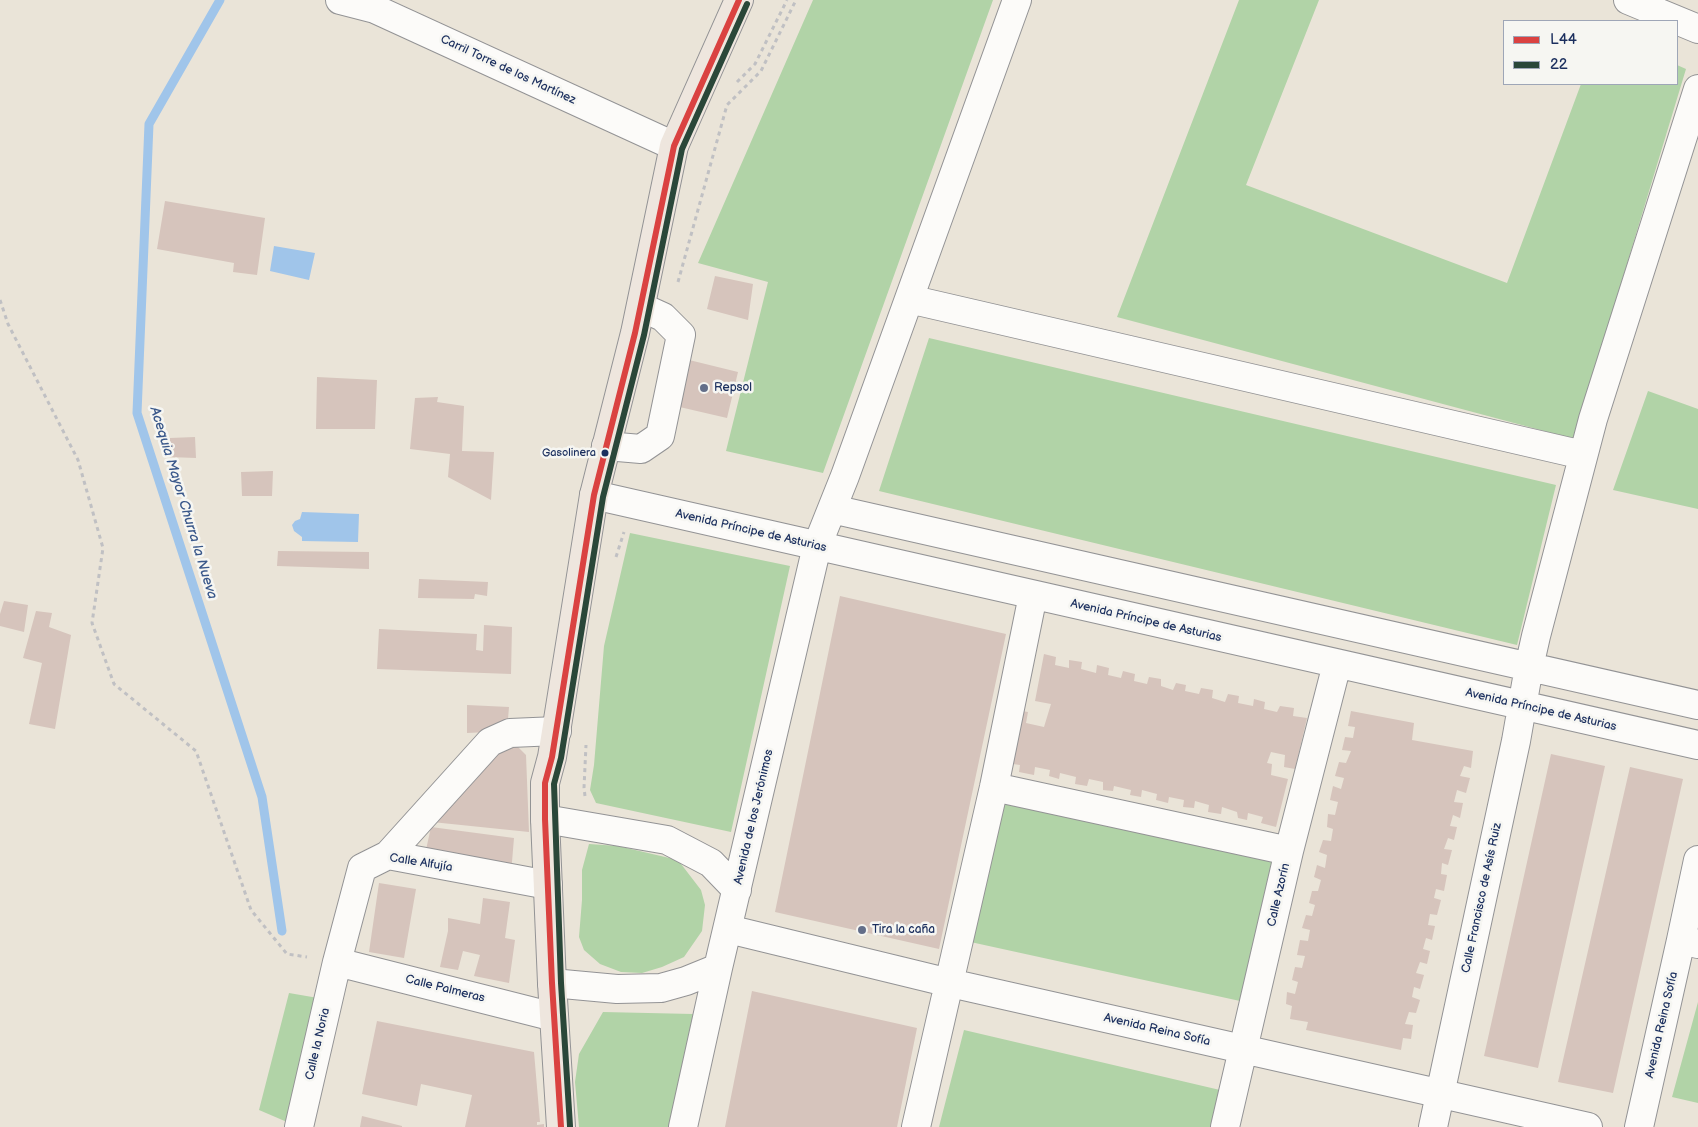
<!DOCTYPE html>
<meta charset="utf-8">
<style>
body{margin:0}
#map{position:relative;width:1698px;height:1127px;overflow:hidden;background:#eae4d8;font-family:"Balsamiq Sans",sans-serif}
canvas{display:block}
.legend{position:absolute;left:1503px;top:20px;width:175px;height:65px;box-sizing:border-box;background:#f6f6f2;border:1px solid #9ea6b7;margin:0;padding:6px 9px;list-style:none;font-size:15px;color:#1b2f5e}
.legend li{display:flex;align-items:center;gap:10px;height:25px}
.legend b{width:25px;border:1px solid #9ea6b7}
</style>
<div id="map">
<canvas width="1698" height="1127"></canvas>
<ul class="legend">
<li><b style="height:6px;background:#da4241"></b>L44</li>
<li><b style="height:6px;background:#2a4739"></b>22</li>
</ul>
</div>
<script>
const g = document.querySelector('canvas').getContext('2d');
g.lineJoin = 'round';
function fillPath(path, color) {
  g.fillStyle = color;
  g.fill(path, 'evenodd');
}
function poly(rows) {
  const path = new Path2D();
  for (const r of rows) {
    path.moveTo(r[0], r[1]);
    for (let i = 2; i < r.length; i += 2) path.lineTo(r[i], r[i + 1]);
  }
  return path;
}
function trace(path, color, width, dash) {
  g.strokeStyle = color;
  g.lineWidth = width;
  g.lineCap = dash ? 'butt' : 'round';
  g.setLineDash(dash || []);
  g.stroke(path);
}
function drawText(font, color, halo, rows, align = 'center') {
  g.font = font + ' "Balsamiq Sans",sans-serif';
  g.lineWidth = 5;
  g.setLineDash([]);
  g.textBaseline = 'middle';
  g.strokeStyle = halo;
  g.fillStyle = color;
  for (const [text, x, y, turn = 0] of rows) {
    g.save();
    g.translate(x, y);
    g.rotate((+turn || 0) * Math.PI / 180);
    g.textAlign = isNaN(turn) ? turn : align;
    if (halo) g.strokeText(text, 0, 0);
    g.fillText(text, 0, 0);
    g.restore();
  }
}
fillPath(poly([
 [813,0,993,0,823,473,726,451,768,282,698,263],
 [1239,0,1319,0,1246,185,1507,283,1581,84,1677,84,1677,65,1686,69,1574,439,1117,317],
 [929,338,1556,485,1517,645,879,491],
 [1648,391,1698,409,1698,509,1613,490],
 [630,533,790,566,731,832,596,803,590,790,594,765,604,646],
 [1000,797,1272,860,1240,1001,966,941],
 [589,844,618,846,678,860,701,890,705,905,702,931,684,957,662,967,642,973,621,972,600,964,584,950,579,937,582,900,582,870],
 [289,993,318,998,287,1122,259,1110],
 [1698,1002,1698,1103,1672,1097],
 [603,1012,693,1014,669,1127,579,1127,575,1082,579,1054],
 [964,1030,1220,1090,1212,1127,939,1127]
]), '#b1d3a7');
fillPath(poly([
 [274,246,315,253,309,280,270,271],
 [302,512,359,514,358,542,302,541,302,537,294,531,292,525,295,521,300,519]
]), '#a0c5ea');
trace(poly([
 [220,0,149,124,137,413,262,797,282,931]
]), '#a0c5ea', 9);
fillPath(poly([
 [165,201,265,218,257,275,233,272,234,263,157,249],
 [715,276,753,284,748,320,707,309],
 [681,358,738,372,727,418,671,405],
 [317,377,377,380,375,429,316,429],
 [438,397,437,402,464,406,462,451,494,452,491,500,448,477,450,454,410,449,415,398],
 [195,437,196,458,169,457,170,438],
 [273,471,272,496,242,496,241,472],
 [278,551,369,552,369,569,277,566],
 [419,579,488,582,487,596,475,594,474,599,418,598],
 [840,596,1006,634,939,949,775,912],
 [4,601,28,605,24,632,0,626,0,614],
 [36,611,52,613,49,627,71,635,55,729,29,724,42,663,23,658],
 [484,625,512,627,511,674,377,669,379,629,477,634,476,650,483,651],
 [1044,654,1056,657,1055,665,1069,668,1069,660,1082,662,1081,669,1096,673,1097,665,1109,668,1108,675,1121,678,1123,671,1135,674,1134,681,1147,684,1149,677,1161,679,1161,686,1173,690,1176,683,1186,685,1185,691,1199,694,1201,688,1213,690,1212,698,1225,702,1228,694,1239,696,1238,703,1253,706,1254,699,1265,702,1264,709,1277,712,1280,706,1294,708,1293,716,1307,718,1295,769,1284,767,1285,755,1271,752,1267,763,1272,764,1271,775,1288,779,1276,827,1261,823,1263,817,1248,813,1247,820,1238,818,1237,812,1222,807,1221,814,1208,812,1209,805,1195,801,1194,808,1183,807,1184,800,1169,797,1168,803,1156,800,1157,794,1142,790,1141,797,1130,795,1131,790,1114,786,1113,791,1103,790,1103,782,1089,779,1087,786,1075,784,1076,777,1060,773,1059,779,1049,776,1050,770,1035,767,1034,775,1019,772,1020,765,1006,763,1016,710,1028,712,1026,723,1044,727,1051,704,1035,701],
 [467,705,509,707,508,719,488,732,467,733],
 [1351,711,1414,723,1412,740,1473,751,1471,768,1464,766,1460,776,1470,778,1466,793,1457,790,1454,802,1463,803,1460,818,1453,815,1450,826,1457,827,1454,840,1448,838,1444,849,1452,850,1448,865,1442,863,1441,874,1447,875,1444,891,1436,889,1434,898,1441,900,1437,915,1430,914,1428,925,1435,926,1432,940,1426,938,1423,949,1430,951,1427,964,1420,962,1416,973,1424,975,1420,989,1414,987,1412,997,1420,1000,1416,1013,1409,1012,1405,1024,1413,1025,1411,1039,1403,1038,1401,1050,1306,1030,1308,1022,1290,1019,1292,1006,1286,1004,1287,992,1295,994,1298,982,1292,980,1295,967,1302,968,1305,956,1297,955,1300,940,1308,941,1310,930,1302,928,1306,915,1312,916,1315,905,1309,903,1312,891,1318,891,1321,880,1314,877,1317,865,1325,868,1327,855,1319,852,1323,840,1331,841,1333,829,1327,827,1328,814,1335,815,1338,802,1330,800,1333,786,1341,789,1344,778,1335,776,1339,762,1346,763,1351,751,1342,750,1345,737,1353,738,1355,727,1348,726],
 [516,745,526,755,529,832,432,822,504,747],
 [1551,754,1605,766,1538,1068,1484,1056],
 [1630,767,1683,779,1613,1093,1558,1082],
 [431,827,514,838,511,874,424,859],
 [379,883,416,889,404,958,369,952],
 [483,898,510,902,505,938,515,940,509,983,474,976,480,955,463,951,458,970,440,967,448,931,448,918,480,924],
 [752,991,917,1028,897,1127,725,1127],
 [377,1021,534,1052,540,1122,537,1122,537,1125,544,1124,544,1127,465,1127,472,1095,421,1084,417,1106,362,1094],
 [362,1116,402,1126,402,1127,360,1127]
]), '#d6c4bc');
const minor = poly([
 [340,0,375,9,674,146],
 [1628,0,1698,29],
 [909,299,1583,455],
 [606,446,641,449,660,436,681,335,663,317,641,307],
 [594,495,1698,745],
 [832,509,1698,705],
 [994,787,1289,851],
 [545,819,667,840,711,863,737,890],
 [388,855,490,742,510,733,557,731],
 [728,929,950,983,1588,1127],
 [1681,940,1698,860],
 [337,962,554,1017],
 [552,983,617,989,661,988,686,981,718,968],
 [299,1127,337,962,362,868,388,855,548,885],
 [683,1127,718,968,817,546,845,476,1017,0],
 [916,1127,994,787,1033,595],
 [1225,1127,1289,851,1337,664],
 [1433,1127,1516,741,1529,667,1536,636,1593,419,1698,89],
 [1639,1127,1681,940,1698,944]
]);
const major = poly([
 [561,1127,552,983,545,819,545,783,552,757,594,495,635,333,674,146,739,0]
]);
trace(minor, '#939395', 30);
trace(major, '#939395', 30);
trace(poly([
 [737,82,755,64,787,0],
 [678,282,727,105,761,71,796,0],
 [0,300,8,324,78,460,103,548,92,623,114,684,196,751,251,910,287,954,307,957],
 [616,557,624,532],
 [585,796,584,788,586,745]
]), '#c0c0c3', 3, [4, 4]);
trace(minor, '#fcfbf9', 28);
trace(major, '#eee6de', 28);
trace(poly([
 [561,1127,552,983,545,819,545,783,552,757,594,495,635,333,674,146,739,0]
]), '#da4241', 6);
trace(poly([
 [570,1126,561,983,554,784,561,758,603,497,644,335,682,149,747,4]
]), '#2a4739', 6);
for (const [x, y, r, color] of [
 [704,388,5,"#636e89"],
 [605,453,4.5,"#1b2f5e"],
 [862,930,5,"#636e89"]
]) {
  const dot = new Path2D();
  dot.arc(x, y, r, 0, 2 * Math.PI);
  g.fillStyle = color;
  g.fill(dot);
  trace(dot, '#f6f6f2', 2);
}
drawText('11px', '#1b2f5e', '#f6f6f2', [
 ["Gasolinera",596,453]
], 'right');
drawText('12px', '#1b2f5e', '#f6f6f2', [
 ["Carril Torre de los Martínez",508,70,25],
 ["Avenida Príncipe de Asturias",751,531,13],
 ["Avenida Príncipe de Asturias",1146,621,13],
 ["Avenida Príncipe de Asturias",1541,710,13],
 ["Avenida de los Jerónimos",754,817,-77],
 ["Calle Alfujía",421,863,9],
 ["Calle Azorín",1279,895,-77],
 ["Calle Francisco de Asís Ruiz",1482,898,-78],
 ["Calle Palmeras",445,989,14],
 ["Avenida Reina Sofía",1662,1025,-77],
 ["Avenida Reina Sofía",1157,1030,13],
 ["Calle la Noria",318,1044,-77]
]);
drawText('12px', '#1b2f5e', '#f6f6f2', [
 ["Repsol",714,388],
 ["Tira la caña",872,930]
], 'left');
drawText('italic 14px', '#3a588a', '#f6f6f2', [
 ["Acequia Mayor Churra la Nueva",183,503,73]
]);
</script>
